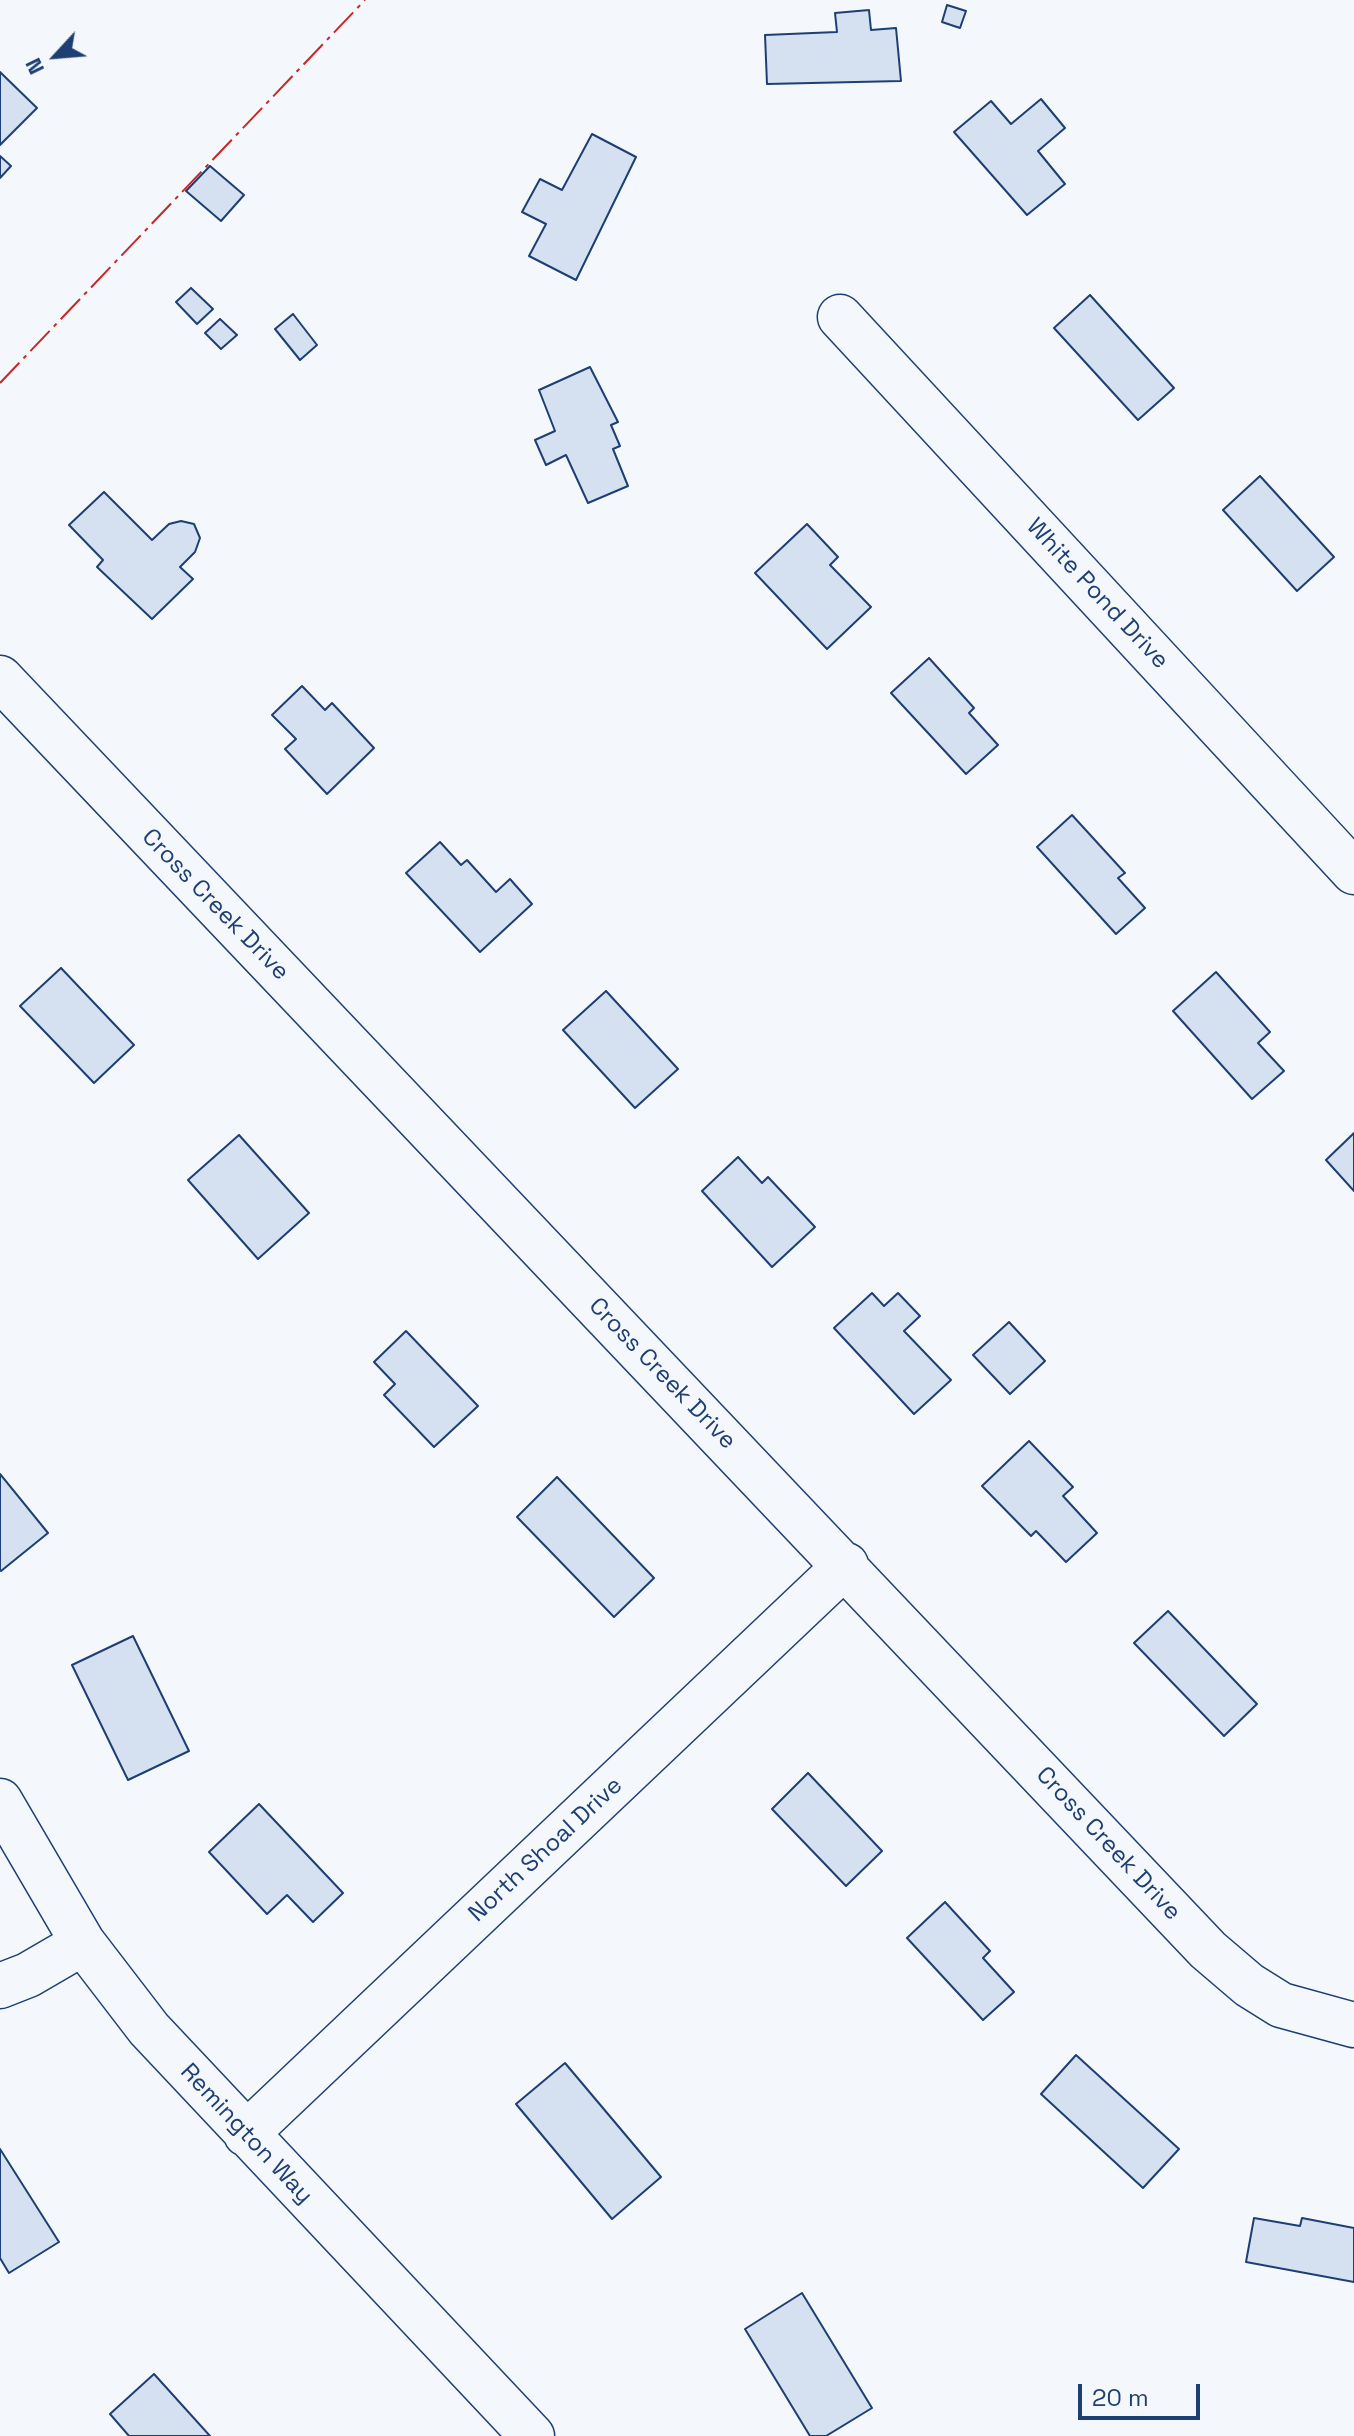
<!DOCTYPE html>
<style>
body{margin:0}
#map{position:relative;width:1354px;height:2436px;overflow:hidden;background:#f4f7fb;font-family:"Space Grotesk",sans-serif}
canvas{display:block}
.north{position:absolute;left:16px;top:16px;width:80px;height:80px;-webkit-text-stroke:6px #f4f7fb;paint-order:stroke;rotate:244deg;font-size:22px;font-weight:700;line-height:32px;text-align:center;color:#1d3f73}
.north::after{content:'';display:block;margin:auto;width:28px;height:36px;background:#1d3f73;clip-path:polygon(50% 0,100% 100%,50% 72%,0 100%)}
.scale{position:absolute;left:1078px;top:2384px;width:122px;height:36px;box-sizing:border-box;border:4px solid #1d3f73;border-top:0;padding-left:10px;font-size:24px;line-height:28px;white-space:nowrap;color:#1d3f73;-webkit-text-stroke:6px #f4f7fb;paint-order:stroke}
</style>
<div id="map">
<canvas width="1354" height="2436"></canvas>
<div class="north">N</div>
<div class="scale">20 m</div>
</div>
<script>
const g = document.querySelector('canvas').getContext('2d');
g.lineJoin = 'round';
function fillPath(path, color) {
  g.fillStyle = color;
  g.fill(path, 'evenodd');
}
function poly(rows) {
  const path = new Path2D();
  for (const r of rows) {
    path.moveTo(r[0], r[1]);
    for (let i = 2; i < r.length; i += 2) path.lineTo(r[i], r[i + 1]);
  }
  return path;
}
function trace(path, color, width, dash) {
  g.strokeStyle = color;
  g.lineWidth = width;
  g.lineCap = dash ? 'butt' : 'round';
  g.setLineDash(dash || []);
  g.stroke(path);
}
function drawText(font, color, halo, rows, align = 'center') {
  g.font = font + ' "Space Grotesk",sans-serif';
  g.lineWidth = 6;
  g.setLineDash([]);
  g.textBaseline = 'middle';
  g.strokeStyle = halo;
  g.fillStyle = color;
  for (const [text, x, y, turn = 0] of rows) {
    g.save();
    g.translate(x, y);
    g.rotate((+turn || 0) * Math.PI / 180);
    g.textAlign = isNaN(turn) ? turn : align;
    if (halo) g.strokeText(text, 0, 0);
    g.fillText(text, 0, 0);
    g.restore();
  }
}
const building = poly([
 [947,5,966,11,960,28,942,22,947,5],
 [869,10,871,30,896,28,901,81,767,84,765,35,837,32,835,13,869,10],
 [0,72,37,108,0,145,0,72],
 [1041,99,1065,128,1038,151,1065,184,1027,215,954,132,991,101,1011,124,1041,99],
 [592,134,636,157,576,280,529,256,546,224,522,212,540,179,562,190,592,134],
 [0,156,11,166,0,178,0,156],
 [210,166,244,195,221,221,186,191,210,166],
 [191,288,213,309,197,324,176,302,191,288],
 [1090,295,1174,388,1138,420,1054,328,1090,295],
 [293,314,317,345,300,360,275,329,293,314],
 [220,319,237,335,221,349,205,333,220,319],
 [590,367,618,422,611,425,620,446,613,449,628,486,588,503,566,455,546,465,535,440,555,431,539,390,590,367],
 [1260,476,1334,557,1297,591,1223,510,1260,476],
 [104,492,152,540,169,524,181,521,194,524,200,538,195,552,180,567,193,579,152,619,97,567,103,560,69,525,104,492],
 [807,524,838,557,830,565,871,607,827,649,755,573,807,524],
 [929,658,974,708,969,713,998,745,966,774,891,693,929,658],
 [302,686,325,710,332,703,374,748,327,794,285,749,296,739,272,715,302,686],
 [1072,815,1125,873,1118,878,1145,908,1116,934,1037,847,1072,815],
 [440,842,461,865,467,860,496,892,510,879,532,904,480,952,406,873,440,842],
 [61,968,134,1045,94,1083,20,1006,61,968],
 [1216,972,1270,1032,1258,1043,1284,1071,1252,1099,1173,1011,1216,972],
 [606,991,678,1069,635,1108,563,1030,606,991],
 [1354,1133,1354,1191,1326,1160,1354,1133],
 [239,1135,309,1213,258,1259,188,1180,239,1135],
 [738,1157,762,1183,768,1177,815,1227,772,1267,702,1191,738,1157],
 [872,1293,884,1306,898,1293,920,1316,904,1331,951,1380,914,1414,834,1328,872,1293],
 [1009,1322,1045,1361,1010,1394,973,1355,1009,1322],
 [406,1331,478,1406,434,1447,384,1395,395,1384,374,1362,406,1331],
 [1029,1441,1073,1487,1063,1496,1097,1533,1066,1562,1036,1531,1031,1536,982,1486,1029,1441],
 [0,1474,48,1533,1,1571,0,1570,0,1474],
 [557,1477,654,1578,614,1617,517,1517,557,1477],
 [1168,1611,1257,1704,1224,1736,1134,1643,1168,1611],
 [133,1636,189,1751,128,1780,72,1665,133,1636],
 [808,1773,882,1851,846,1886,772,1809,808,1773],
 [259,1804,343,1893,313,1922,287,1895,267,1914,209,1852,259,1804],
 [945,1902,990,1951,983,1958,1014,1992,983,2020,907,1938,945,1902],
 [1076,2055,1179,2149,1143,2188,1041,2094,1076,2055],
 [565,2063,661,2177,612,2219,516,2104,565,2063],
 [0,2149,59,2242,9,2273,0,2258,0,2149],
 [1254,2218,1300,2226,1302,2218,1354,2228,1354,2282,1246,2262,1254,2218],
 [802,2293,872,2408,826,2436,810,2436,745,2329,802,2293],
 [154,2374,210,2436,129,2436,110,2414,154,2374]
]);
fillPath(building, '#d5e0f0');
trace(building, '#1d3f73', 2);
const minor = poly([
 [840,317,1354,872],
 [0,678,1208,1950,1249,1985,1281,2005,1354,2025],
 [0,1801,83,1943,149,2029,532,2436],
 [0,1986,28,1975,83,1943],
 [246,2134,846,1565]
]);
trace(minor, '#1d3f73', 47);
trace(minor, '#f4f7fb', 44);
trace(poly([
 [0,383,365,0]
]), '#c62828', 2, [28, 6, 4, 6]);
drawText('24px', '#1d3f73', '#f4f7fb', [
 ["White Pond Drive",1097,594,47],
 ["Cross Creek Drive",215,905,46],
 ["Cross Creek Drive",662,1374,46],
 ["Cross Creek Drive",1108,1844,47],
 ["North Shoal Drive",546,1850,-43],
 ["Remington Way",246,2134,47]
]);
</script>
